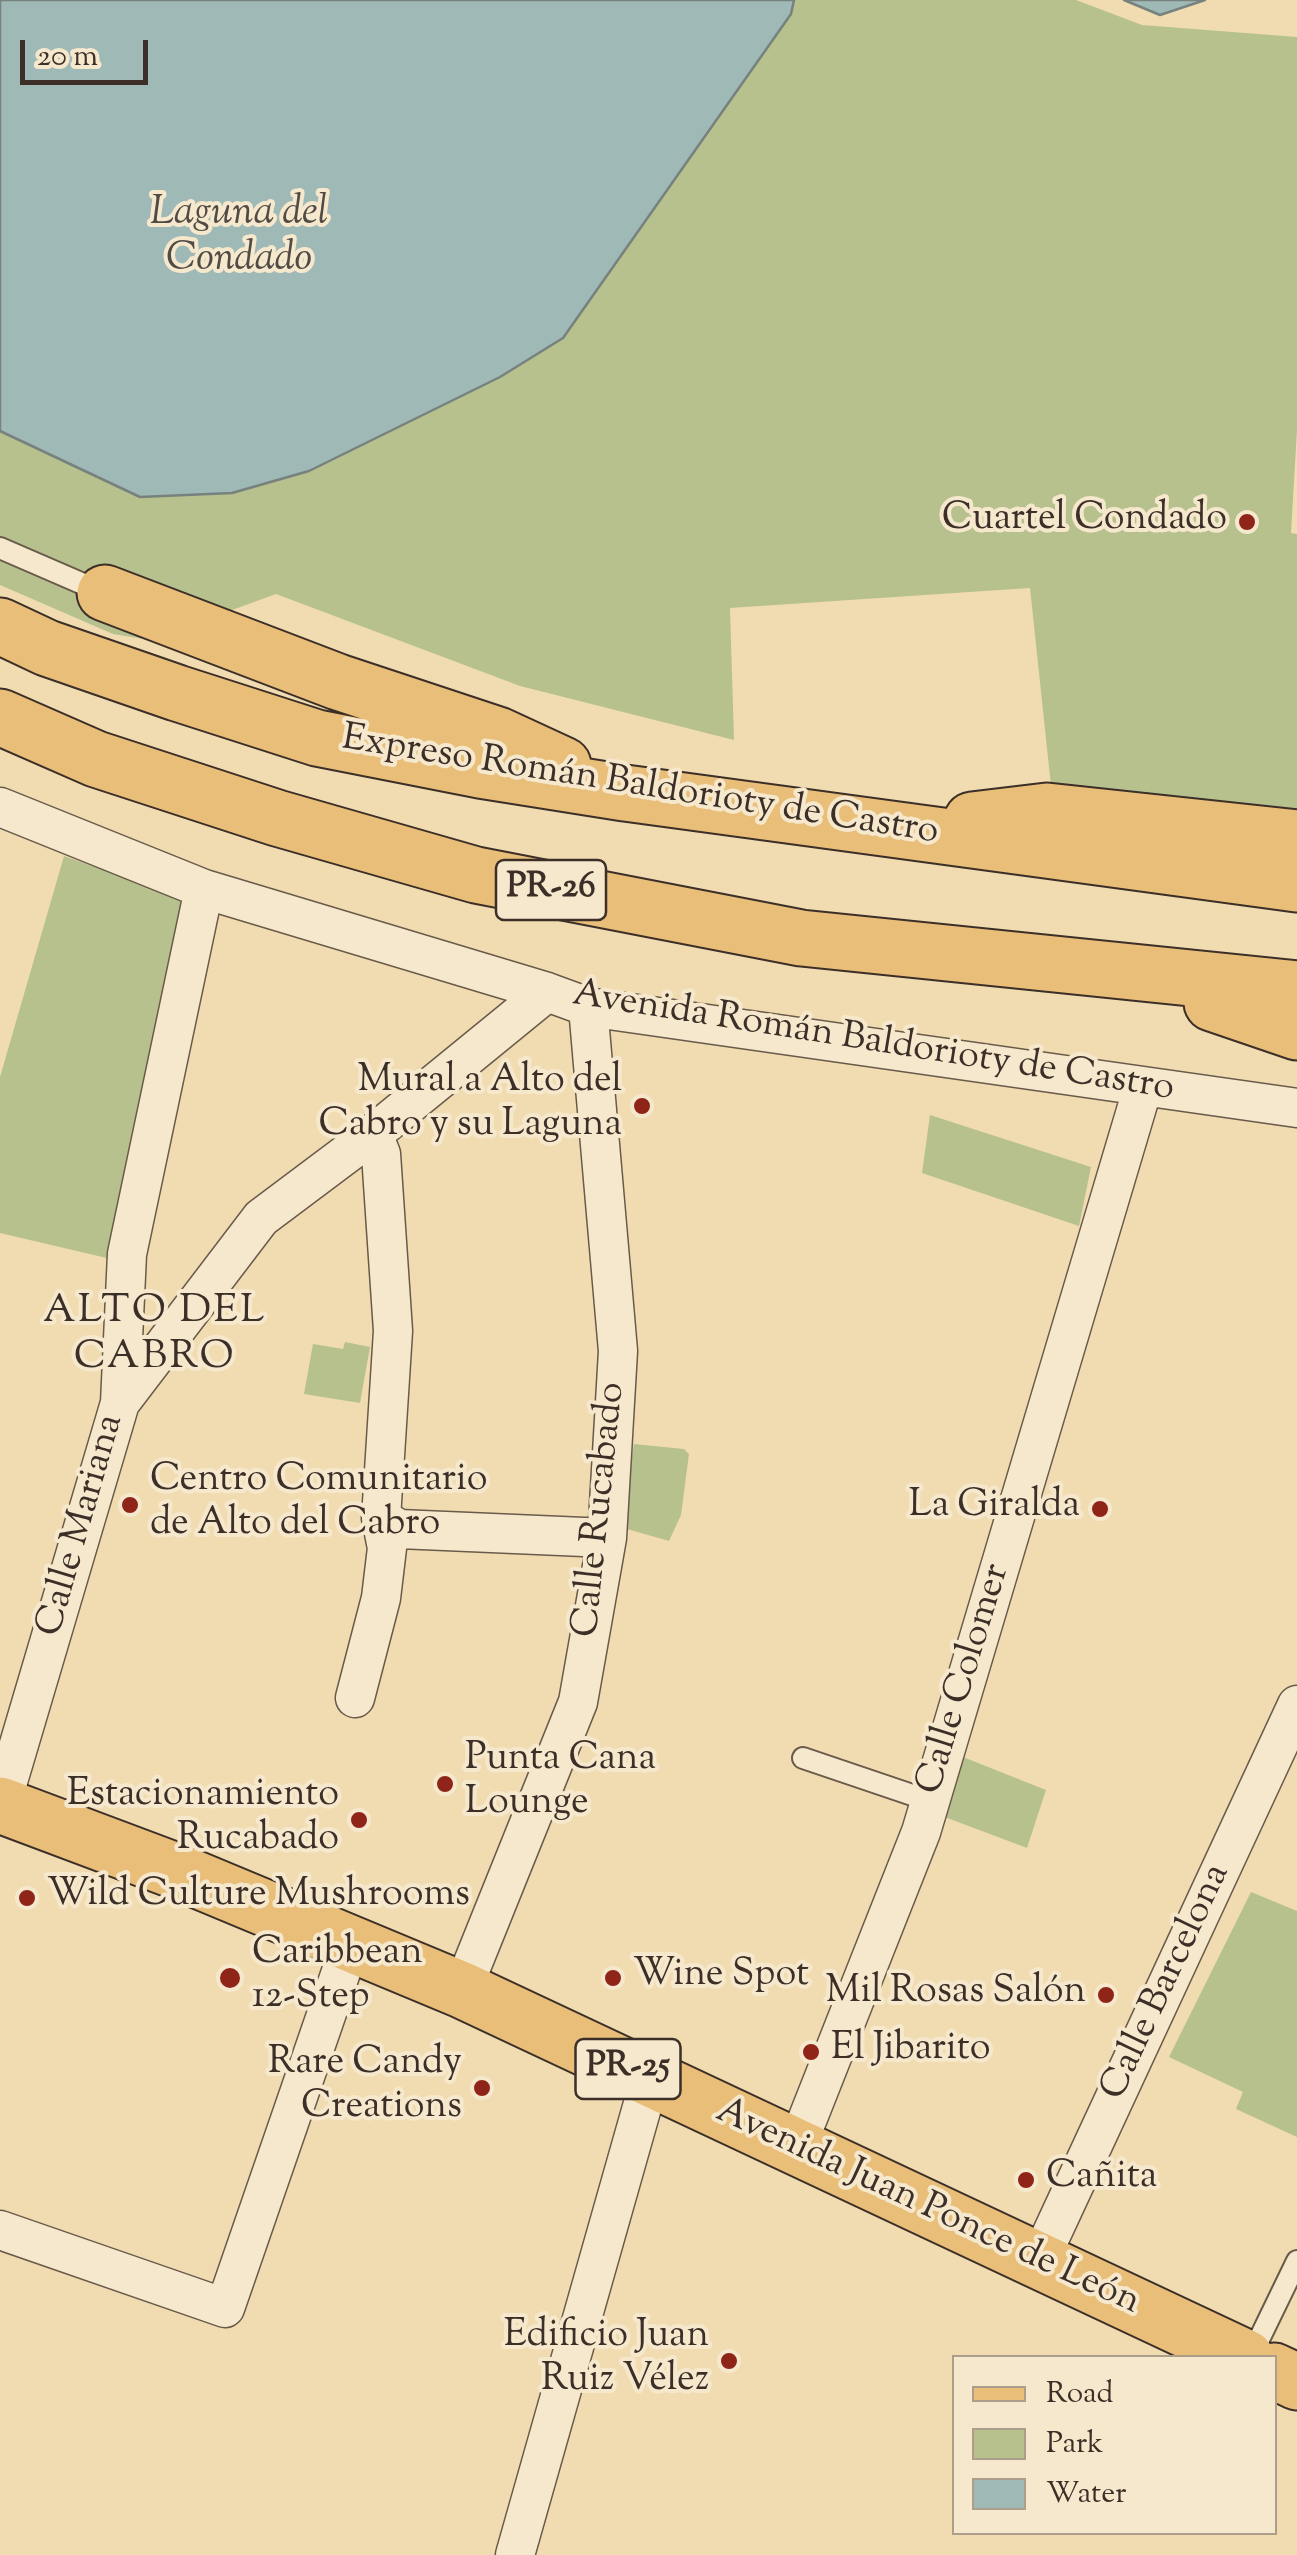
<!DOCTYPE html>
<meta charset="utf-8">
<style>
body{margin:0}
#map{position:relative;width:1297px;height:2555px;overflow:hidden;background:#f1dcb2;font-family:"Sorts Mill Goudy",serif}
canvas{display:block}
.legend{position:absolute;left:952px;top:2355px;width:325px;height:180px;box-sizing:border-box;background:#f6e8cd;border:2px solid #ac9e8b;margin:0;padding:12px 18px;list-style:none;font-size:30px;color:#3c2f28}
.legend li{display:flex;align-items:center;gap:20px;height:50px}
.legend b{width:50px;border:2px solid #ac9e8b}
.scale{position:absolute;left:20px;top:40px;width:128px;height:45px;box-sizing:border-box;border:5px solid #3c2f28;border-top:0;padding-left:12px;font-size:30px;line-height:35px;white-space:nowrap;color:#3c2f28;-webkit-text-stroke:8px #f6e8cd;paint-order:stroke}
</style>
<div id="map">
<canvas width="1297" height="2555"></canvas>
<ul class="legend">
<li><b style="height:12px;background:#e8be79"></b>Road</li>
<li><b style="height:28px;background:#b7c18e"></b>Park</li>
<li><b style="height:28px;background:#9fb9b7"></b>Water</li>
</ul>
<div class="scale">20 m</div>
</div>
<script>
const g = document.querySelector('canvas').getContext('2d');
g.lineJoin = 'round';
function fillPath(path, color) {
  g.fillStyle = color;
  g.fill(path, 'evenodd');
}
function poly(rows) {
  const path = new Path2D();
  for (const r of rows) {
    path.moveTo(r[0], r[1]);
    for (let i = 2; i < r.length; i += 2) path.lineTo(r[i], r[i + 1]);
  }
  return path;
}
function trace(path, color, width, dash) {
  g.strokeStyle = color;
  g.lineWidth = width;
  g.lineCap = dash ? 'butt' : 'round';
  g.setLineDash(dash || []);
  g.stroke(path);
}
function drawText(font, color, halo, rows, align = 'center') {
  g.font = font + ' "Sorts Mill Goudy",serif';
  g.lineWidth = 8;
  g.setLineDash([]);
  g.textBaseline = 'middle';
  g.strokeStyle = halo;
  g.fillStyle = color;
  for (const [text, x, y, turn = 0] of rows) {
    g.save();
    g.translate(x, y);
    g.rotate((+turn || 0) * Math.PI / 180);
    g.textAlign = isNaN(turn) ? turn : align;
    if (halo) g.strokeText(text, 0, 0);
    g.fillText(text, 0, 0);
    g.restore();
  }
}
fillPath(poly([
 [794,0,1076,0,1142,25,1297,37,1297,430,1291,533,1297,534,1297,813,1051,786,1030,588,730,608,734,740,520,686,276,594,150,640,113,634,0,585,0,431,140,497,309,471,500,377,563,338,791,14],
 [64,856,185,899,111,1259,0,1233,0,1077],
 [930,1115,1091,1167,1079,1226,922,1173],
 [345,1342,370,1347,360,1403,304,1394,313,1344,343,1349],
 [634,1444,684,1449,689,1454,681,1515,669,1541,620,1527],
 [963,1757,1046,1790,1027,1848,942,1816],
 [1251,1892,1297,1911,1297,2137,1236,2109,1243,2092,1169,2057]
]), '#b7c18e');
const water = poly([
 [0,0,794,0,791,14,563,338,500,377,309,471,232,493,140,497,0,431,0,0],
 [1124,0,1205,0,1160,15,1124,0]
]);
fillPath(water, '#9fb9b7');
trace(water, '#77827e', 2.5);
const service = poly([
 [0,548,104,593],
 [803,1758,930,1801],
 [1250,2358,1297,2261]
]);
const minor = poly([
 [0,807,204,889,547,992,588,1007,1297,1108],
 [373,1134,381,1154,393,1331,381,1518,399,1529,607,1538],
 [120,1403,261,1218,373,1134,547,992],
 [355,1698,381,1598,387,1548,381,1518],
 [1,1805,120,1403,127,1254,204,889],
 [462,1990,578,1702,607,1538,618,1351,588,1007],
 [796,2148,921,1832,1143,1087],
 [0,2230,225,2308,351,1943],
 [1039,2261,1297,1705],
 [515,2555,650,2079]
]);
const primary = poly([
 [0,1805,176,1871,462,1990,1246,2358],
 [1274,2371,1297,2382]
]);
const motorway = poly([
 [105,593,338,682,498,735,563,765],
 [0,626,47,648,177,693,317,738,480,770,625,793,1297,884],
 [0,717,96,759,277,818,476,875,801,938,1297,989],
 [972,820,1047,811,1297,838],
 [1212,1003,1297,1032]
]);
trace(service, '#695a4a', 24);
trace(minor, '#695a4a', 41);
trace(primary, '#3c2f28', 59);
trace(motorway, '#3c2f28', 59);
trace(service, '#f6e8cd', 20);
trace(minor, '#f6e8cd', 38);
trace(primary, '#e8be79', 55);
trace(motorway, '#e8be79', 55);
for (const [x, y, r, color] of [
 [1247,522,10,"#8f2418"],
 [642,1106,10,"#8f2418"],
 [130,1505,10,"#8f2418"],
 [1100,1509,10,"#8f2418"],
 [445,1784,10,"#8f2418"],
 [359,1820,10,"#8f2418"],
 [27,1898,10,"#8f2418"],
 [230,1978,12,"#8f2418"],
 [613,1978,10,"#8f2418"],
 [1106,1995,10,"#8f2418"],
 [811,2052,10,"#8f2418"],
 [482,2088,10,"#8f2418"],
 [1026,2180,10,"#8f2418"],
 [729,2361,10,"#8f2418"]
]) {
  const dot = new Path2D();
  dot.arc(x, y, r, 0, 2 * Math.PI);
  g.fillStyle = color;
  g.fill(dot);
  trace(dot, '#f6e8cd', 4);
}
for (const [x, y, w] of [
 [551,890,110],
 [628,2069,105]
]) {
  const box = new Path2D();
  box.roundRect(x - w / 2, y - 30, w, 60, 8);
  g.fillStyle = '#f6e8cd';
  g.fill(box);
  trace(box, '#3c2f28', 2.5);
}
drawText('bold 35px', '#3c2f28', null, [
 ["PR-26",551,890],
 ["PR-25",628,2069]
]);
drawText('38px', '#3c2f28', '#f6e8cd', [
 ["Cuartel Condado",1227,522],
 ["Mural a Alto del",622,1084],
 ["Cabro y su Laguna",622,1128],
 ["Centro Comunitario",150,1483,"left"],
 ["de Alto del Cabro",150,1527,"left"],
 ["La Giralda",1080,1509],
 ["Punta Cana",465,1762,"left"],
 ["Lounge",465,1806,"left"],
 ["Estacionamiento",339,1798],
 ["Rucabado",339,1842],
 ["Wild Culture Mushrooms",47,1898,"left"],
 ["Caribbean",252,1956,"left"],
 ["12-Step",252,2000,"left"],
 ["Wine Spot",633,1978,"left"],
 ["Mil Rosas Salón",1086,1995],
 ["El Jibarito",831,2052,"left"],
 ["Rare Candy",462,2066],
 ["Creations",462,2110],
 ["Cañita",1046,2180,"left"],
 ["Edificio Juan",709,2339],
 ["Ruiz Vélez",709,2383]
], 'right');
drawText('38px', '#3c2f28', '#f6e8cd', [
 ["Expreso Román Baldorioty de Castro",640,788,9],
 ["Avenida Román Baldorioty de Castro",873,1044,9],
 ["Calle Rucabado",602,1510,-84],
 ["Calle Mariana",83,1526,-74],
 ["Calle Colomer",966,1680,-73],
 ["Calle Barcelona",1168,1983,-65],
 ["Avenida Juan Ponce de León",927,2209,25]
]);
drawText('italic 40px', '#504b45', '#f6e8cd', [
 ["Laguna del",239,216],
 ["Condado",239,262]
]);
g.letterSpacing = '2.5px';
drawText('40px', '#3c2f28', '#f6e8cd', [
 ["ALTO DEL",155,1314],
 ["CABRO",155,1360]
]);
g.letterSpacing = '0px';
</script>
